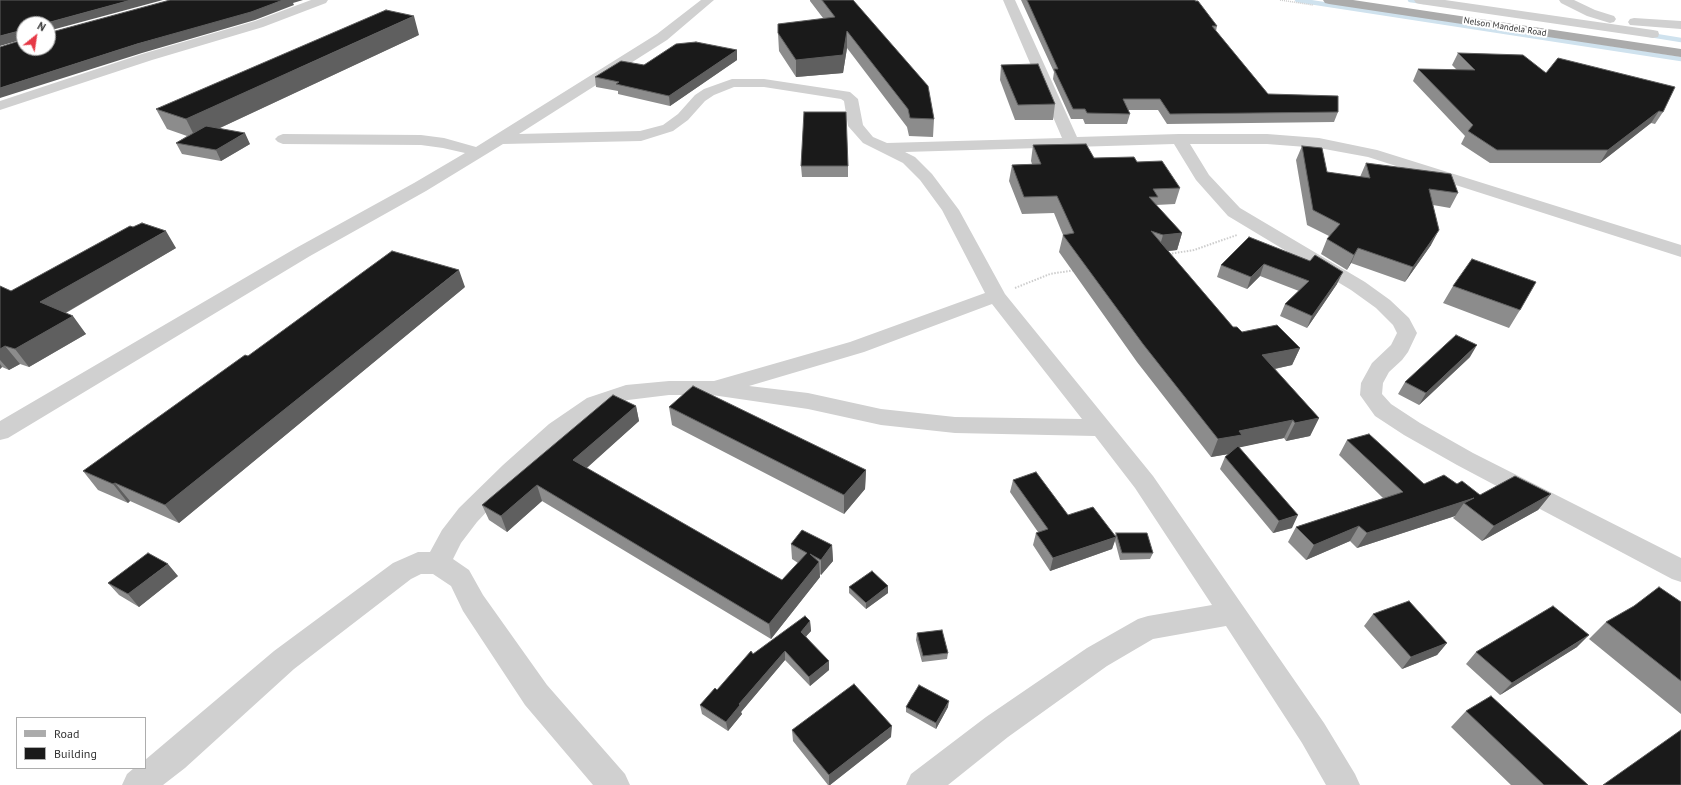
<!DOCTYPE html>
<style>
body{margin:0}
#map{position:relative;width:1681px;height:785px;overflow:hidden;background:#fff;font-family:"PT Sans",sans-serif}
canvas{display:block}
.legend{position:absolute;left:16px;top:717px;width:130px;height:52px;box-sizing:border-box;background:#fff;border:1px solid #adadad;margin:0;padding:5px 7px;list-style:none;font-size:12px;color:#333}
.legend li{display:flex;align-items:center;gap:8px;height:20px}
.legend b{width:20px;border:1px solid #adadad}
.north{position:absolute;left:16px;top:16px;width:40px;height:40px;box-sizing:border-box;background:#fff;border:1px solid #adadad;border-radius:50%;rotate:30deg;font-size:11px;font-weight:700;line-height:16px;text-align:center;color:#333}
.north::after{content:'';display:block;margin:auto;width:14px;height:18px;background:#e63946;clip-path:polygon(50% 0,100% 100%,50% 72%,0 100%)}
</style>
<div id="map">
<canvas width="1681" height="785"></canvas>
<ul class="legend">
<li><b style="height:5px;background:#ababab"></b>Road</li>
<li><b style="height:11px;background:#1a1a1a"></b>Building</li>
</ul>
<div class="north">N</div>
</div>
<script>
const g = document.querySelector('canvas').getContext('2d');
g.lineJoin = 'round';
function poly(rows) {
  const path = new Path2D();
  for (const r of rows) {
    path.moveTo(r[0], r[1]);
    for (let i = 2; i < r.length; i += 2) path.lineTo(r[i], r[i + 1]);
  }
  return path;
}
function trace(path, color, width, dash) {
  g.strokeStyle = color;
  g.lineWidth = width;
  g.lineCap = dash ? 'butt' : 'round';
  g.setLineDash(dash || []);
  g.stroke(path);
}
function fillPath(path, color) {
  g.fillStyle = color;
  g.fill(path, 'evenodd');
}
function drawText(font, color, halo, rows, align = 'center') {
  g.font = font + ' "PT Sans",sans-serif';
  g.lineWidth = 4;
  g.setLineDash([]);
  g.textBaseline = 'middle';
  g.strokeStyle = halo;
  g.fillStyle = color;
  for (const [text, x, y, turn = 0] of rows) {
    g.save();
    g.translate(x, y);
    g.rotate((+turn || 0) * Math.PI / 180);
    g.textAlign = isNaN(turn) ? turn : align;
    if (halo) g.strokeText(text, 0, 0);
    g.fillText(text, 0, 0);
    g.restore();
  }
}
trace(poly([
 [1297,0,1681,59],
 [1410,0,1424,2],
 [1650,35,1681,40]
]), '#cfe2ee', 4.5);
trace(poly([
 [1280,0,1313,5]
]), '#cdcdcd', 1.5, [1, 1]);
trace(poly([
 [1169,254,1194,250,1237,235],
 [1015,288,1050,274,1075,270]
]), '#cdcdcd', 2, [1.5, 1.5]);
fillPath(poly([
 [311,0,328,0,326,3,263,27,152,60,0,110,0,101,142,54,255,21,311,0],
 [701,0,714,0,667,40,519,134,640,131,663,125,678,114,695,95,704,89,732,79,764,79,850,92,858,99,863,125,873,137,887,143,1062,138,1003,0,1015,0,1077,137,1179,134,1267,134,1319,138,1377,150,1681,245,1681,257,1368,157,1319,148,1267,144,1190,144,1209,175,1240,208,1365,282,1390,300,1409,318,1417,333,1408,352,1402,360,1389,372,1383,383,1382,394,1391,404,1420,423,1473,453,1681,558,1681,582,1672,579,1457,465,1404,435,1375,416,1360,395,1361,383,1372,363,1391,345,1397,333,1393,325,1376,308,1351,290,1228,216,1196,180,1174,144,905,152,915,157,932,174,959,210,1005,294,1153,476,1324,723,1355,774,1360,785,1326,785,1302,743,1226,626,1153,639,1107,666,1008,737,948,785,906,785,911,774,986,717,1087,648,1138,619,1148,616,1212,605,1135,488,1095,436,955,433,881,425,808,409,712,395,669,395,628,400,603,408,565,436,519,477,477,522,461,543,453,559,469,570,483,595,547,685,625,774,630,785,593,785,525,705,463,611,451,586,433,574,421,574,411,579,294,669,185,768,163,785,122,785,127,774,134,768,145,768,145,760,274,651,393,563,418,552,430,552,442,530,459,508,503,465,549,424,587,398,626,385,669,381,714,381,850,342,985,293,942,210,920,180,903,163,863,143,848,126,844,101,841,99,764,87,734,87,714,95,705,101,688,120,673,131,641,141,503,144,426,191,310,256,8,438,0,440,0,421,296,248,414,183,465,153,443,148,421,145,283,144,278,142,275,139,278,136,283,134,421,135,444,138,476,147,657,34,701,0],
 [992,304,1082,419,955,417,881,409,808,393,749,386,864,352,992,304],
 [1414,0,1445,0,1653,30,1658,31,1659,34,1658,37,1653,38,1420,4,1416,3,1414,0],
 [1559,0,1574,0,1595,10,1614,16,1616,19,1614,22,1610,23,1587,16,1561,3,1559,0],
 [1634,18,1681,21,1681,29,1630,25,1628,22,1630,19,1634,18]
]), '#d0d0d0');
fillPath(poly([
 [1323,0,1353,0,1681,49,1681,57,1329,4,1325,3,1323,0]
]), '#ababab');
fillPath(poly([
 [810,0,853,0,934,119,933,137,909,136,907,127,847,48,843,73,796,77,779,51,778,33,823,18,810,1],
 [1021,0,1195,0,1217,26,1216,31,1268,94,1338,112,1334,122,1167,124,1158,110,1128,110,1130,114,1127,124,1085,124,1083,119,1071,119,1053,79,1054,72],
 [419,35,220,128,250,144,221,161,182,154,176,143,187,136,167,129,156,109],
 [737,50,737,60,670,106,618,94,618,91,596,87,595,77,644,65],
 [1458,53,1546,73,1663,112,1655,124,1651,123,1600,163,1490,163,1461,144,1465,136,1413,81,1418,69,1457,70,1452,65],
 [1001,65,1055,104,1053,120,1015,120,1000,80],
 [1033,145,1094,158,1137,162,1180,188,1175,204,1156,205,1182,233,1177,250,1168,251,1233,327,1242,332,1300,348,1292,365,1275,369,1319,418,1310,436,1286,441,1284,438,1239,447,1292,528,1273,533,1220,469,1225,457,1228,454,1211,457,1137,362,1059,252,1063,235,1054,213,1022,214,1009,181,1012,165,1032,164,1031,161],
 [1302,146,1327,172,1360,177,1366,163,1458,193,1450,208,1433,205,1431,245,1405,282,1351,263,1347,270,1321,254,1327,239,1329,236,1307,225,1296,160],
 [801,166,848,166,848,177,802,177],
 [133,227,176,248,66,313,86,334,29,367,20,364,9,370,2,367,0,369,0,286,11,291],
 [1249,237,1337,284,1307,328,1280,316,1285,304,1299,291,1260,276,1247,289,1217,277,1221,265],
 [1453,286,1520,310,1509,328,1443,303],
 [465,287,179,523,130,501,128,503,98,490,83,471],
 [1470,357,1419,405,1398,394,1405,382],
 [636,406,639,421,586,468,782,580,798,563,792,559,791,544,832,545,833,561,821,575,820,574,820,577,771,639,542,501,507,532,489,520,482,505],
 [669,407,866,470,865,489,844,514,672,425],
 [1347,440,1424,484,1457,484,1480,495,1551,494,1538,510,1482,541,1453,518,1455,516,1357,548,1350,541,1306,560,1288,542,1296,527,1383,498,1339,455],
 [1013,480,1068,515,1115,536,1116,533,1153,553,1150,559,1120,560,1115,541,1112,549,1050,571,1033,545,1036,533,1038,532,1010,492],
 [178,576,139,607,119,595,108,583],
 [888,586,888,593,866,609,849,593,849,587],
 [1681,602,1681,714,1589,639,1606,622],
 [1373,614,1447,643,1437,655,1402,669,1364,626],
 [810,621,811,631,806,636,829,670,810,686,785,660,741,712,742,714,728,731,702,714,700,705,717,690,753,654],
 [917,633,948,653,947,659,922,662,916,640],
 [1577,647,1500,695,1466,664,1476,652],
 [906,707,948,707,936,729,906,712],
 [1466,711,1588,785,1511,785,1451,727],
 [792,730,891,737,830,785,828,785,793,741]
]), '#8c8c8c');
fillPath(poly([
 [131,0,163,0,48,31,48,24,43,24],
 [283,0,303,0,293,3,294,5,255,20,142,53,0,98,0,88,137,44],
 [414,16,419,35,196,139,186,119],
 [19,31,24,39,0,46,0,36],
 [847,31,847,48,843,73,796,77,796,60],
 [737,50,737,60,670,106,669,96],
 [1659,111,1651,123,1600,163,1608,150],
 [245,133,250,144,221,161,216,150],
 [1439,230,1431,245,1405,282,1413,267],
 [166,231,176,248,53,320,40,302],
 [1182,233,1177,250,1158,252,1163,235],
 [1358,248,1351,263,1347,270,1354,255],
 [1264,264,1260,276,1247,289,1251,277],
 [459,270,465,287,179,523,165,505],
 [1343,272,1337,284,1307,328,1312,316],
 [73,316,86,334,29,367,15,349],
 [1477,345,1470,357,1419,405,1426,393],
 [5,346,20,364,9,370,0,360,0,349],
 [1300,348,1292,365,1255,373,1262,355],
 [0,364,2,367,0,369],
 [636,406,639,421,578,476,573,460],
 [1319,418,1310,436,1286,441,1295,423],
 [1293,420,1284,438,1237,448,1235,453,1211,457,1218,439,1239,431],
 [866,470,865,489,844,514,844,495],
 [115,483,130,501,128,503,113,484],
 [537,485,542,501,507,532,501,516],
 [1551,494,1538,510,1482,541,1494,526],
 [1474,498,1464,503,1455,516,1357,548,1367,533],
 [1298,515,1292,528,1273,533,1279,521],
 [1359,526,1350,541,1306,560,1314,545],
 [1116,537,1112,549,1050,571,1053,558],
 [832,545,833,561,821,575,821,560],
 [819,562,820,577,771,639,769,624],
 [168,564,178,576,139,607,128,594],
 [888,586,888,593,866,609,866,603],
 [810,621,811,631,802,641,801,632],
 [1589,635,1577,647,1500,695,1512,683],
 [1447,643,1437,655,1402,669,1411,657],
 [785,651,785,660,741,712,742,714,728,731,726,722,739,704],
 [829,661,829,670,810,686,809,677],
 [949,701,948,707,936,729,936,723],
 [892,726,891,737,830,785,829,785,829,775]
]), '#5f5f5f');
const building = poly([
 [0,0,131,0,43,24,24,24,24,48,48,48,48,33,170,0,283,0,251,12,137,44,0,88,0,47,19,41,21,32,19,31,0,36,0,0],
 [822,0,853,0,928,86,934,119,910,118,908,109,847,31,843,55,796,60,778,33,778,24,835,17,822,0],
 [1027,0,1195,0,1195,1,1198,1,1217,26,1212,26,1268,94,1338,96,1338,112,1170,114,1160,99,1123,99,1130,114,1087,113,1085,109,1073,109,1054,69,1058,69,1027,0],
 [386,10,414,16,186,119,156,109,386,10],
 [696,42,737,50,669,96,616,84,619,82,595,77,621,61,644,65,676,44,696,42],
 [1458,53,1523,55,1546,73,1558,58,1675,87,1663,112,1659,111,1608,150,1497,150,1468,131,1473,125,1418,69,1475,70,1458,53],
 [1038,64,1055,104,1018,105,1001,65,1038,64],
 [804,112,846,112,848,166,801,166,804,112],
 [206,126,245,133,216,150,176,143,206,126],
 [1086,144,1094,158,1134,157,1137,162,1162,161,1180,188,1153,189,1158,197,1149,197,1182,233,1163,235,1151,231,1233,327,1237,327,1242,332,1277,325,1300,348,1262,355,1319,418,1295,423,1293,420,1239,431,1242,435,1218,439,1143,344,1063,235,1074,233,1057,196,1024,197,1012,165,1041,164,1033,145,1086,144],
 [1302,146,1322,148,1327,172,1370,178,1366,163,1451,174,1458,193,1429,189,1439,230,1413,267,1358,248,1354,255,1327,239,1340,224,1313,210,1302,146],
 [142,223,166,231,40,302,73,316,15,349,5,346,0,349,0,286,11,291,130,226,133,227,142,223],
 [1249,237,1310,261,1315,255,1343,272,1312,316,1285,304,1309,281,1264,264,1251,277,1221,265,1249,237],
 [392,251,459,270,165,505,115,483,113,484,83,471,245,355,248,356,392,251],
 [1472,259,1536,282,1520,310,1453,286,1472,259],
 [1456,335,1477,345,1426,393,1405,382,1456,335],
 [693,386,866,470,844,495,669,407,693,386],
 [613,395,636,406,573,460,782,580,807,553,791,544,802,530,832,545,821,560,810,554,819,562,769,624,537,485,501,516,482,505,613,395],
 [1369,434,1424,484,1444,475,1457,484,1462,481,1480,495,1515,476,1551,494,1494,526,1464,503,1474,498,1367,533,1359,526,1314,545,1296,527,1403,492,1347,440,1369,434],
 [1238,446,1298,515,1279,521,1225,457,1238,446],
 [1036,472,1068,515,1093,507,1116,537,1053,558,1036,533,1048,529,1013,480,1036,472],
 [1116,533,1147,533,1153,553,1122,553,1116,533],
 [148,553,168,564,128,594,108,583,148,553],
 [872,571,888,586,866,603,849,587,872,571],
 [1659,587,1681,602,1681,681,1606,622,1634,606,1659,587],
 [1409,601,1447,643,1411,657,1373,614,1409,601],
 [1553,606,1589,635,1512,683,1476,652,1553,606],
 [805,616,810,621,801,632,829,661,809,677,785,651,739,704,740,705,726,722,700,705,715,688,717,690,751,651,753,654,805,616],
 [942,630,948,653,923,656,917,633,942,630],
 [854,684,892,726,829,775,792,730,854,684],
 [919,685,949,701,936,723,906,707,919,685],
 [1491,696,1588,785,1544,785,1466,711,1491,696],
 [1681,730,1681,785,1603,785,1681,730]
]);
fillPath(building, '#1a1a1a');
trace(building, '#5f5f5f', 1);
drawText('9px', '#333', '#fff', [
 ["Nelson Mandela Road",1505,27,9]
]);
</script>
